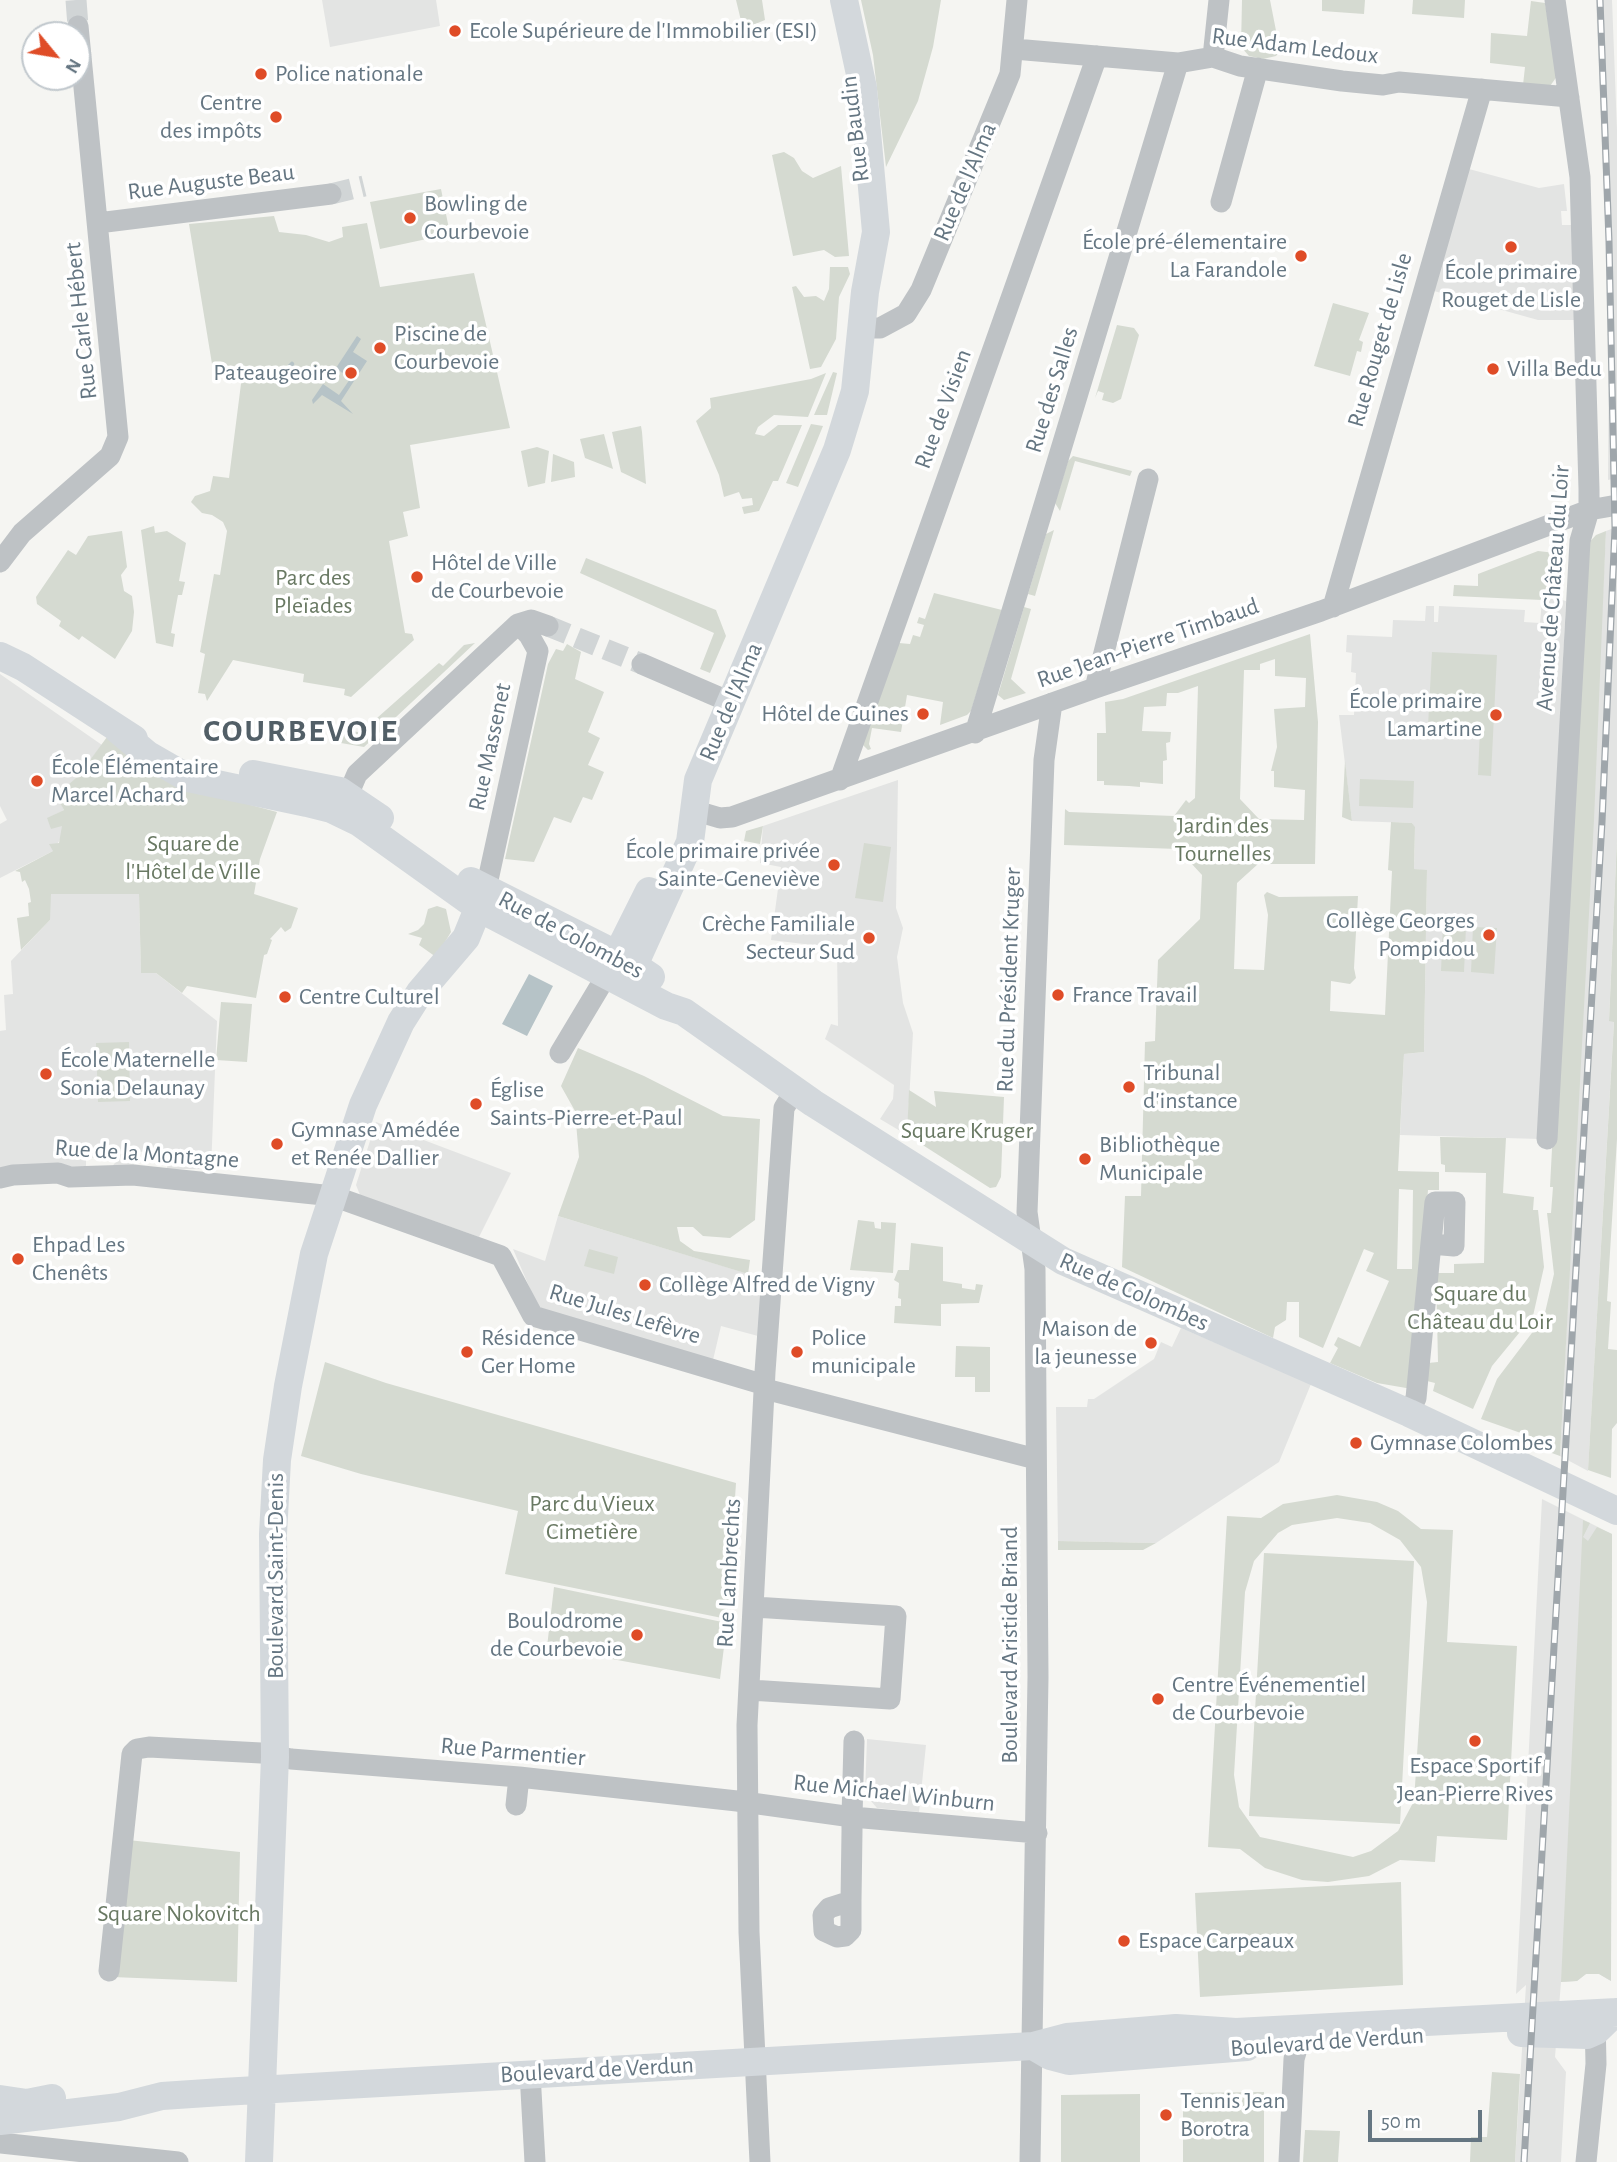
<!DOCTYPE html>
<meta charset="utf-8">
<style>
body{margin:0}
#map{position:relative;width:1617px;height:2162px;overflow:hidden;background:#f5f5f2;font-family:"Alegreya Sans",sans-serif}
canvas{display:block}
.north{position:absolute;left:21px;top:21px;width:70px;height:70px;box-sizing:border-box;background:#fff;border:2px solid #c1c8cd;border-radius:50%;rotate:120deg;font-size:19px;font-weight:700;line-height:28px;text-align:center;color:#657682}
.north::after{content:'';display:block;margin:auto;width:24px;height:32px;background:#df4c27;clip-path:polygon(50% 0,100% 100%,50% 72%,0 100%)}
.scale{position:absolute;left:1368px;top:2110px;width:114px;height:32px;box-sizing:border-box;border:4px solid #657682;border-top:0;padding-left:9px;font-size:21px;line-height:24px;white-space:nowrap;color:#657682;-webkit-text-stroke:5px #fff;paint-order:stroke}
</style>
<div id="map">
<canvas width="1617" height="2162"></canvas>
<div class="north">N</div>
<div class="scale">50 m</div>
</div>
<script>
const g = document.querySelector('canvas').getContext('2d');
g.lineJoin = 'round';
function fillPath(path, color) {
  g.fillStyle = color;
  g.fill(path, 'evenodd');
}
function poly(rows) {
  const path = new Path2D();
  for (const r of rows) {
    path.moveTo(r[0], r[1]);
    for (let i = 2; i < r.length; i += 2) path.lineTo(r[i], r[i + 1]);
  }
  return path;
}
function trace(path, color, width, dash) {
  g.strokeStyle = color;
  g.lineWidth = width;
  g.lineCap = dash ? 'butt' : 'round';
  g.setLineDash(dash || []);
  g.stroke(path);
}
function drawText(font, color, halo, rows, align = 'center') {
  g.font = font + ' "Alegreya Sans",sans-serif';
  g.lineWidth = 7;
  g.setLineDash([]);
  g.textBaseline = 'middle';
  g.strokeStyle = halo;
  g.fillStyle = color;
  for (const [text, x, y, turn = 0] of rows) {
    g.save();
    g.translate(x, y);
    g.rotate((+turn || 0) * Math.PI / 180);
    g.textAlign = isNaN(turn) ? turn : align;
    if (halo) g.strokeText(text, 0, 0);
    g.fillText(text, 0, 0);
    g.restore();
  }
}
fillPath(poly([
 [322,0,436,0,440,26,330,47],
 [1596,0,1612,0,1617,130,1617,478,1608,480,1609,316],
 [1469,169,1539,188,1564,184,1567,211,1561,211,1562,225,1574,225,1578,320,1538,320,1434,291],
 [1617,527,1617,839,1609,1020,1614,1021,1588,1471,1560,1456,1606,531],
 [1543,589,1562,590,1562,600,1566,601,1540,1139,1400,1135,1404,1054,1424,1052,1427,871,1414,869,1415,828,1412,823,1352,821,1339,715,1354,715,1356,673,1351,672,1352,653,1346,652,1347,635,1392,637,1393,620,1425,621,1426,606,1434,606,1434,622,1438,622,1439,606,1525,610,1524,622,1540,623],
 [0,674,102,745,79,775,57,796,64,810,47,819,62,826,64,833,53,851,0,878,0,824,7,820,0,806],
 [898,780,896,908,903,928,897,957,903,1003,913,1033,907,1135,880,1119,893,1099,894,1085,825,1039,831,1024,838,1026,837,948,771,940,781,867,760,863,763,826],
 [50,894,139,894,141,972,156,973,217,1021,211,1169,167,1169,167,1153,128,1151,127,1156,135,1166,112,1167,119,1157,86,1158,86,1166,0,1168,0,1031,6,1030,4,995,13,994,11,961,50,920],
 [376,1122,511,1173,479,1237,360,1195,356,1185],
 [558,1216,762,1278,758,1336,721,1326,713,1360,536,1310,531,1291,513,1249,545,1261],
 [1181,1328,1311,1384,1279,1462,1156,1543,1058,1541,1056,1407,1087,1407,1088,1399,1094,1399,1154,1359,1161,1342,1172,1347],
 [1542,1499,1612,1534,1611,1981,1599,1974,1586,1974,1577,1981,1561,1982,1555,2057,1566,2072,1561,2162,1515,2162,1526,1985,1516,1994],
 [867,1739,926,1745,919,1812,877,1808,865,1794]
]), '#e3e4e3');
fillPath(poly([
 [736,0,762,0,765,20,743,29],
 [861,0,941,0,933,47,918,101,886,167,873,55],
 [1242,0,1270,0,1280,51,1276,56,1263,59,1249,56,1241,47],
 [1322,0,1365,0,1364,14,1322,11],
 [1413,0,1465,0,1464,18,1412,14],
 [1531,1,1545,3,1558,75,1550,86,1523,85,1525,67,1490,63,1491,33,1527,36],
 [784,152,794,158,802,171,813,178,841,166,849,256,835,257,824,250,793,256,772,155],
 [441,189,450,234,380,249,370,202],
 [274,216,279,232,306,235,329,242,343,237,342,227,367,223,380,287,474,273,510,428,410,445,420,508,403,512,408,536,389,541,405,633,412,634,414,640,351,697,344,695,345,689,303,682,304,674,233,660,207,701,205,694,198,693,205,654,200,652,214,574,220,575,227,531,223,522,212,515,202,513,191,502,195,496,210,491,213,476,229,478,242,376,213,370,189,224],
 [830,267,848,267,850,274,839,297,836,339,821,367,810,369,792,287,796,286,804,297,816,296,824,301,829,289],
 [1333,303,1369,313,1359,340,1363,342,1361,352,1357,351,1350,376,1314,366],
 [1117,325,1134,328,1139,335,1121,399,1113,403,1102,400,1104,393,1098,391,1095,398],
 [833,372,837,373,827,415,814,415],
 [826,373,808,417,774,415,758,427,755,434,764,436,778,425,802,425,778,481,773,481,759,511,744,514,742,507,753,505,752,498,742,499,739,492,724,497,719,475,696,421,711,408,710,398,811,379],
 [811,424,823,426,798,487,786,483],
 [641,426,642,432,646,484,621,472,612,432],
 [604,434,613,469,585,458,580,439],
 [537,447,549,451,545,483,528,487,521,451],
 [553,454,574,462,575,477,551,482],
 [1073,456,1132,471,1130,476,1075,461,1060,511,1055,503,1068,461],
 [154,526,155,533,167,531,186,543,179,581,185,582,182,595,178,595,171,633,175,634,173,647,156,643,141,530],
 [1054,530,1035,596,1028,594,1046,534],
 [122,531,127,567,121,575,124,591,132,596,134,612,132,631,115,659,82,636,79,640,59,626,61,621,37,604,36,597,68,550,76,555,88,536],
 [1606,531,1594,820,1560,1456,1549,1452,1547,1439,1535,1438,1481,1419,1497,1379,1544,1317,1554,1274,1547,1213,1551,1213,1553,1187,1550,1187,1581,592,1586,546,1596,535],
 [1538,551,1564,554,1562,590,1543,589,1542,600,1453,596,1454,585,1478,586,1478,574],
 [586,558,716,610,726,636,710,673,700,669,714,633,580,573],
 [934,593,1002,610,971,711,967,715,940,725,943,702,907,695,901,732,872,728,869,744,871,749,868,750,862,744,899,643,910,644,913,635,920,637,924,625,917,623,919,617,925,619],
 [1024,607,1031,609,1011,679,1026,693,1004,700,998,695],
 [1310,634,1318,722,1315,864,1258,864,1237,883,1234,969,1264,970,1268,915,1264,895,1267,892,1279,897,1358,896,1354,968,1356,978,1350,984,1331,981,1330,1011,1385,1015,1392,871,1388,870,1391,822,1412,823,1415,827,1414,869,1427,870,1424,1052,1404,1054,1398,1171,1439,1172,1439,1190,1428,1190,1412,1389,1377,1383,1330,1363,1338,1348,1334,1345,1338,1337,1360,1347,1389,1281,1366,1271,1374,1253,1364,1249,1323,1348,1299,1337,1299,1302,1287,1302,1286,1320,1275,1327,1273,1338,1122,1267,1125,1196,1141,1196,1145,1042,1155,1041,1158,960,1200,919,1202,875,1178,849,1064,845,1065,809,1069,812,1174,816,1186,800,1189,803,1195,798,1198,686,1178,693,1167,693,1166,706,1144,707,1142,731,1171,732,1170,742,1166,743,1167,760,1163,761,1163,784,1140,782,1140,787,1129,786,1104,785,1104,781,1097,781,1097,733,1106,733,1105,702,1123,699],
 [1275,659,1275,676,1306,678,1305,707,1274,709,1277,747,1271,771,1274,771,1274,787,1305,790,1304,820,1259,819,1240,799,1244,670,1260,670,1260,664],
 [1399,1189,1413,1190,1412,1269,1397,1269],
 [475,643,364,747,341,743,344,730,358,732,360,725,368,726,439,663,443,666,464,645],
 [567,644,581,652,575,679,604,692,588,732,600,738,588,765,604,772,592,800,583,797,571,823,554,817,534,862,505,859,548,664,556,649,563,651],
 [1432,652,1497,655,1491,776,1478,775,1480,729,1428,726],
 [107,737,191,789,277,812,260,859,254,894,298,908,291,928,285,932,281,927,270,939,272,940,267,954,264,955,256,998,187,986,182,993,156,973,141,973,139,894,51,894,50,920,21,950,17,918,29,916,28,903,31,902,29,889,25,880,22,882,20,872,15,871,53,851,49,844,59,843,62,826,51,829,47,818,64,810,56,796,79,775],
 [1345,761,1352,821,1342,817],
 [1360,779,1414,781,1413,808,1359,806],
 [763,826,760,844,744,841,746,831],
 [1617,839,1617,1139,1607,1301,1611,1302,1608,1349,1617,1350,1617,1423,1612,1429,1611,1478,1588,1470,1614,1022,1609,1021],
 [864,843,891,847,883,902,855,898],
 [437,906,446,909,451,932,436,957,419,945,422,938,408,934,418,930,424,924,428,909],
 [1443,925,1466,927,1464,972,1441,971],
 [1473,927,1497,928,1494,974,1471,972],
 [221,1002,252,1004,247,1062,216,1060],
 [129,1042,130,1101,98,1102,96,1043],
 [578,1048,644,1076,723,1116,760,1119,755,1220,730,1238,703,1236,693,1227,677,1227,680,1241,694,1251,750,1260,748,1274,558,1216,579,1157,575,1111,561,1086],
 [909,1090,936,1107,934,1091,1004,1097,1001,1177,996,1187,990,1188,907,1135],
 [1440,1137,1506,1138,1503,1193,1534,1197,1533,1210,1538,1210,1544,1267,1533,1316,1492,1366,1473,1409,1433,1391,1435,1383,1427,1381,1428,1363,1438,1362,1436,1273,1454,1273,1454,1264,1484,1263,1486,1173,1445,1172,1445,1165,1441,1164],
 [858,1220,874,1222,875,1228,881,1229,881,1222,896,1223,893,1273,850,1270],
 [911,1243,943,1247,943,1281,962,1284,962,1288,975,1290,976,1284,983,1285,979,1303,941,1304,941,1326,894,1323,895,1306,901,1306,901,1299,898,1298,899,1283,894,1280,898,1270,909,1270],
 [589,1249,618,1257,614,1274,584,1266],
 [956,1346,990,1347,990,1392,975,1392,975,1377,955,1377],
 [325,1362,386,1383,736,1483,727,1619,505,1574,518,1511,361,1474,301,1456],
 [1337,1495,1377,1502,1398,1511,1421,1529,1453,1530,1447,1642,1517,1646,1507,1840,1437,1836,1435,1862,1400,1860,1369,1876,1328,1882,1302,1880,1265,1868,1240,1849,1208,1847,1227,1516,1261,1518,1283,1504],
 [1337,1518,1370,1523,1400,1540,1421,1567,1427,1602,1414,1801,1398,1831,1371,1851,1353,1857,1260,1837,1239,1807,1234,1775,1245,1592,1254,1561,1278,1533,1292,1525],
 [1583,1520,1590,1523,1583,1537,1588,1541,1597,1527,1612,1534,1611,1981,1599,1974,1586,1974,1577,1981,1561,1982],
 [1058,1541,1156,1543,1143,1550,1058,1550],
 [1264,1553,1414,1561,1400,1824,1249,1816],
 [554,1587,727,1623,720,1679,547,1647],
 [128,1840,240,1852,237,1982,112,1977],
 [1401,1882,1403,1985,1200,1997,1195,1893],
 [1492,2072,1520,2074,1515,2162,1470,2162,1471,2137,1487,2137],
 [1264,2092,1264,2162,1183,2162,1183,2093],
 [1140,2094,1140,2162,1061,2162,1061,2095],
 [1305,2130,1340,2131,1338,2162,1303,2162]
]), '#d5dad1');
fillPath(poly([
 [357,336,361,339,353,352,367,361,341,401,353,414,322,395,313,404,312,400,323,384,339,395,350,379,336,368],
 [529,974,553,986,527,1036,502,1024]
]), '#b6c3c7');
trace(poly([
 [290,366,292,364]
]), '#b6c3c7', 4.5);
trace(poly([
 [76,0,78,26],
 [331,194,364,186],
 [548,626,642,664]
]), '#d1d5d6', 21, [21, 10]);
trace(poly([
 [1014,49,1178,63,1213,57,1240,66,1342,81,1383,85,1399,82,1569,97],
 [1213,57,1219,0],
 [1221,202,1258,68],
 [98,223,331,194],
 [862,328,880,328,906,314,921,290,1010,74,1017,0],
 [0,562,22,533,110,456,118,437,78,26],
 [1333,607,1482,89],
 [642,664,730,702],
 [1095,688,1148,479],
 [975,733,1178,63],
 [840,780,1097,56],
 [348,795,357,774,518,624,531,620,548,626],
 [693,810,720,818,732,817,1095,688,1321,611,1589,510,1617,505],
 [486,889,538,651,529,635,518,624],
 [560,1053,608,973],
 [1547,1139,1580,541,1589,510,1589,489,1580,177,1555,0],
 [0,1178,13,1175,58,1173,70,1177,133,1175,333,1196,501,1256,533,1316,765,1385],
 [765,1389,1036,1459],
 [1409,1413,1416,1398,1435,1202,1455,1202,1454,1246,1431,1244],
 [750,1690,890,1699,896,1616,754,1607],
 [516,1805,519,1777],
 [851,1901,829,1908,823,1915,824,1931,837,1937,845,1936,851,1930,851,1901,852,1831,852,1817,854,1741],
 [109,1971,132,1754,137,1749,149,1747,261,1753,291,1759,519,1777,737,1801,852,1817,1037,1833],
 [530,2073,535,2162],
 [0,2143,178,2162],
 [760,2162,749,1932,747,1725,765,1372,784,1108,795,1090],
 [1030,2162,1038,1677,1035,1269,1027,1212,1044,760,1052,703],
 [1289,2162,1294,2059,1303,2028],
 [1586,2162,1596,2064,1595,2018]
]), '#bec2c5', 21);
trace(poly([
 [0,656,23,667,134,739],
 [118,730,148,755,188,778,307,803,331,809,360,823,479,908,666,1006,684,1012,813,1103,1063,1261,1409,1413,1617,1511],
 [253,774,340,791,380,818],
 [471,881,618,955,651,977],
 [609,971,649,891],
 [626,983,690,842,698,780,837,450,855,391,865,292,876,232,863,88,844,0],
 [1521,2033,1587,2035,1596,2031,1616,2012],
 [1033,2046,1050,2056,1069,2061,1247,2047],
 [0,2099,27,2103,52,2098],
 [0,2121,119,2107,162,2096,222,2092,1033,2046,1067,2037,1176,2028,1236,2032,1617,2012],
 [259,2162,275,1757,273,1534,277,1460,288,1386,314,1254,363,1105,401,1022,420,992,466,938,486,889]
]), '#d3d8dc', 28);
const rail = poly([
 [1524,2162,1602,822,1615,528,1609,241,1600,0]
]);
trace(rail, '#9fa6ab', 7);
trace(rail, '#fff', 4.5, [13]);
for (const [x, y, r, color] of [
 [455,31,7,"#df4c27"],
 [261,74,7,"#df4c27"],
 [276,117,7,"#df4c27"],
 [410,218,7,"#df4c27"],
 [1511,247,7,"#df4c27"],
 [1301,256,7,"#df4c27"],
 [380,348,7,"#df4c27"],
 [1493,369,7,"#df4c27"],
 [351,373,7,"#df4c27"],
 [417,577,7,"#df4c27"],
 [923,714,7,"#df4c27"],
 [1496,715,7,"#df4c27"],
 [37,781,7,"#df4c27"],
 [834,865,7,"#df4c27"],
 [1489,935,7,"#df4c27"],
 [869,938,7,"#df4c27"],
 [1058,995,7,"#df4c27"],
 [285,997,7,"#df4c27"],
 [46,1074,7,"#df4c27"],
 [1129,1087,7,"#df4c27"],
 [476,1104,7,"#df4c27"],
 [277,1144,7,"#df4c27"],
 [1085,1159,7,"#df4c27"],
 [18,1259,7,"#df4c27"],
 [645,1285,7,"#df4c27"],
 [1151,1343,7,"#df4c27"],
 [467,1352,7,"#df4c27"],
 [797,1352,7,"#df4c27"],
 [1356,1443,7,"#df4c27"],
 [637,1635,7,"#df4c27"],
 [1158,1699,7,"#df4c27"],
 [1475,1741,7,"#df4c27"],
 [1124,1941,7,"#df4c27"],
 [1166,2115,7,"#df4c27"]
]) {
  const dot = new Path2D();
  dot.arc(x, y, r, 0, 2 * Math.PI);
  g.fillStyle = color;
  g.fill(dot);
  trace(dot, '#fff', 2.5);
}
drawText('24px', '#657682', '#fff', [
 ["Ecole Supérieure de l'Immobilier (ESI)",469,31],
 ["Police nationale",275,74],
 ["Centre",262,103,"right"],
 ["des impôts",262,131,"right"],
 ["Bowling de",424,204],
 ["Courbevoie",424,232],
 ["École pré-élementaire",1287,242,"right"],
 ["La Farandole",1287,270,"right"],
 ["École primaire",1511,272,"center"],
 ["Rouget de Lisle",1511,300,"center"],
 ["Piscine de",394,334],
 ["Courbevoie",394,362],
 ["Villa Bedu",1507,369],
 ["Pateaugeoire",337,373,"right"],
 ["Hôtel de Ville",431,563],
 ["de Courbevoie",431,591],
 ["École primaire",1482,701,"right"],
 ["Lamartine",1482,729,"right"],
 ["Hôtel de Guines",909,714,"right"],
 ["École Élémentaire",51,767],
 ["Marcel Achard",51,795],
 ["École primaire privée",820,851,"right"],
 ["Sainte-Geneviève",820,879,"right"],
 ["Collège Georges",1475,921,"right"],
 ["Pompidou",1475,949,"right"],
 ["Crèche Familiale",855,924,"right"],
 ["Secteur Sud",855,952,"right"],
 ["France Travail",1072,995],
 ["Centre Culturel",299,997],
 ["École Maternelle",60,1060],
 ["Sonia Delaunay",60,1088],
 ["Tribunal",1143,1073],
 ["d'instance",1143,1101],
 ["Église",490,1090],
 ["Saints-Pierre-et-Paul",490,1118],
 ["Gymnase Amédée",291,1130],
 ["et Renée Dallier",291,1158],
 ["Bibliothèque",1099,1145],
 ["Municipale",1099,1173],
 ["Ehpad Les",32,1245],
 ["Chenêts",32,1273],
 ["Collège Alfred de Vigny",659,1285],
 ["Maison de",1137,1329,"right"],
 ["la jeunesse",1137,1357,"right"],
 ["Résidence",481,1338],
 ["Ger Home",481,1366],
 ["Police",811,1338],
 ["municipale",811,1366],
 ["Gymnase Colombes",1370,1443],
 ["Boulodrome",623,1621,"right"],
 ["de Courbevoie",623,1649,"right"],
 ["Centre Événementiel",1172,1685],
 ["de Courbevoie",1172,1713],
 ["Espace Sportif",1475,1766,"center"],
 ["Jean-Pierre Rives",1475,1794,"center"],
 ["Espace Carpeaux",1138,1941],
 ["Tennis Jean",1180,2101],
 ["Borotra",1180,2129]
], 'left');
drawText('24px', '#657682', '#fff', [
 ["Rue Adam Ledoux",1295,46,7],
 ["Rue Baudin",855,129,-97],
 ["Rue Auguste Beau",211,182,-7],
 ["Rue de l'Alma",965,182,-67],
 ["Rue Carle Hébert",81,321,-96],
 ["Rue Rouget de Lisle",1380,340,-74],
 ["Rue des Salles",1052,390,-73],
 ["Rue de Visien",943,409,-70],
 ["Avenue de Château du Loir",1553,588,-86],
 ["Rue Jean-Pierre Timbaud",1148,643,-19],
 ["Rue de l'Alma",731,702,-67],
 ["Rue Massenet",490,747,-78],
 ["Rue de Colombes",571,935,28],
 ["Rue du Président Kruger",1009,980,-88],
 ["Rue de la Montagne",147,1154,4],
 ["Rue de Colombes",1134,1292,24],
 ["Rue Jules Lefèvre",625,1314,17],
 ["Rue Lambrechts",729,1573,-87],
 ["Boulevard Saint-Denis",276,1576,-90],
 ["Boulevard Aristide Briand",1010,1645,-90],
 ["Rue Parmentier",513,1752,5],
 ["Rue Michael Winburn",894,1793,6],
 ["Boulevard de Verdun",1327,2042,-4],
 ["Boulevard de Verdun",597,2070,-3]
]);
drawText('24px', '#697963', '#fff', [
 ["Parc des",313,578],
 ["Pleïades",313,606],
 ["Jardin des",1223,826],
 ["Tournelles",1223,854],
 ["Square de",193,844],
 ["l'Hôtel de Ville",193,872],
 ["Square Kruger",967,1131],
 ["Square du",1480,1294],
 ["Château du Loir",1480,1322],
 ["Parc du Vieux",592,1504],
 ["Cimetière",592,1532],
 ["Square Nokovitch",179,1914]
]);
g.letterSpacing = '2px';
drawText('bold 32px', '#525f67', '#fff', [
 ["COURBEVOIE",301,731]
]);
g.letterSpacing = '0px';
</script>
